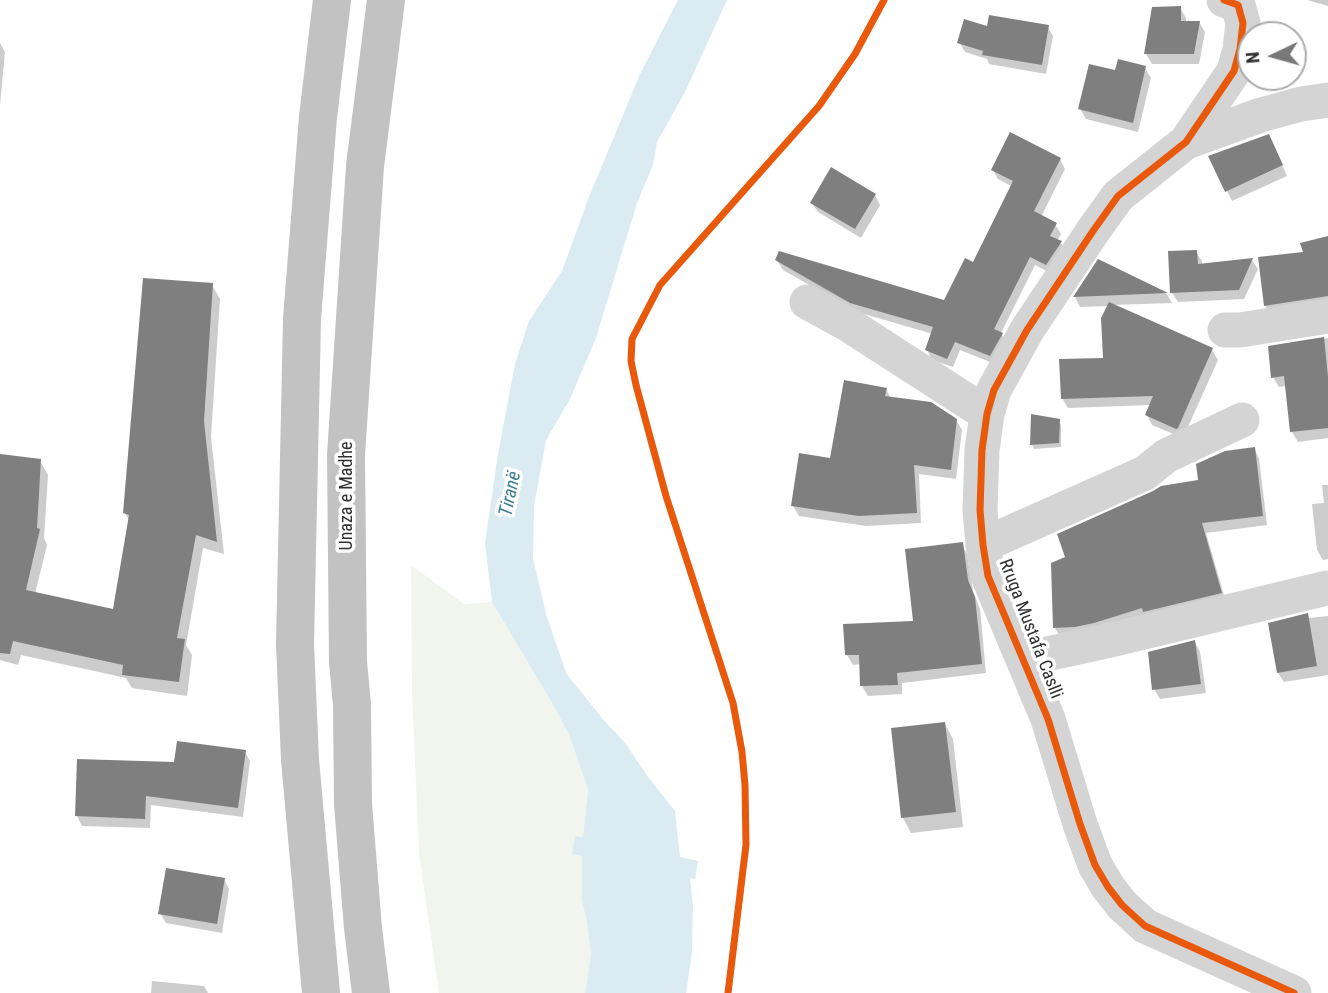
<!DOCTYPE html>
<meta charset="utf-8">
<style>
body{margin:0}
#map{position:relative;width:1328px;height:993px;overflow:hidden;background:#fff;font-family:"Roboto Condensed",sans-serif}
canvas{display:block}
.north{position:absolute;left:1237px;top:21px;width:70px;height:70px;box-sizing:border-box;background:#fff;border:2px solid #acacac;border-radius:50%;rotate:265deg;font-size:19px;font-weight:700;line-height:28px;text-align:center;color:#303030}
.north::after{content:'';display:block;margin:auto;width:24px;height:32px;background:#787878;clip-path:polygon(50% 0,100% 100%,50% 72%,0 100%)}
</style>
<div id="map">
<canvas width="1328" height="993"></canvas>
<div class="north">N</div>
</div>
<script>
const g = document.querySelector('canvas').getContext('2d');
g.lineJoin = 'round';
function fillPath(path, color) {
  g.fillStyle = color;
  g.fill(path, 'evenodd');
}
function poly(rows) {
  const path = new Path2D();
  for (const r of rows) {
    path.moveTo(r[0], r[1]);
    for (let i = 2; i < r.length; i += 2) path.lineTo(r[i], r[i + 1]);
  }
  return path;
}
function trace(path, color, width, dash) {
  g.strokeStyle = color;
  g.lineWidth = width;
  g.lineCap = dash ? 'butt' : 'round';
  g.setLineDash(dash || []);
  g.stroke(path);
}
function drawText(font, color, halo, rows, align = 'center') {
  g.font = font + ' "Roboto Condensed",sans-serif';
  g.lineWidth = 7;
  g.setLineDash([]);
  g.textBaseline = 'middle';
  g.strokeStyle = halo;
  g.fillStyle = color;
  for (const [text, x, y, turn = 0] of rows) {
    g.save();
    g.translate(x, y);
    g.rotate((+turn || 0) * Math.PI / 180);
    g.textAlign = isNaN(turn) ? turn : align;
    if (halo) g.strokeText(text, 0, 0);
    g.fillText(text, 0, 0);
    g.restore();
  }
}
fillPath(poly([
 [411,565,464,604,492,602,555,708,569,735,588,789,583,837,572,854,582,856,582,901,586,918,591,954,585,993,439,993,419,853,412,694]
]), '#f2f5ed');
fillPath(poly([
 [678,0,727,0,685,92,657,142,653,165,637,203,596,338,570,399,546,440,534,506,533,558,546,614,566,673,602,718,625,743,648,777,675,811,680,857,698,861,695,879,690,878,693,906,692,953,686,993,585,993,591,954,586,918,582,901,582,856,572,854,575,836,583,837,588,789,569,735,555,708,492,602,485,543,498,454,515,364,529,321,562,271,589,197,640,74]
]), '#daecf2');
fillPath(poly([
 [1307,0,1328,0,1328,6],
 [1180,8,1186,18,1186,23,1199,22,1205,32,1199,64,1152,64,1146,54],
 [1048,27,1053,36,1046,74,989,64,987,59,965,52,959,42,989,29],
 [0,43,5,52,0,105],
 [1145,68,1151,78,1138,132,1086,119,1080,109,1116,72],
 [1274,146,1287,176,1232,201,1210,157],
 [1060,159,1065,169,1041,217,1055,224,1061,234,1057,241,1061,243,1066,252,1052,274,1035,265,1001,333,1007,344,995,364,960,350,953,367,932,360,927,350,933,334,857,312,783,270,777,260,945,302,973,265,1013,187,998,179,993,170],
 [875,195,880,205,861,238,818,212,812,203],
 [1328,237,1328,306,1271,315,1265,305,1305,254],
 [1196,252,1202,261,1202,265,1252,260,1258,269,1244,299,1178,302,1172,293],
 [1099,261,1167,294,1172,303,1112,305,1212,350,1218,360,1183,438,1152,425,1147,415,1151,405,1068,408,1062,398,1105,360,1109,306,1080,307,1075,297],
 [212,285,220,299,211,437,224,554,203,548,186,645,192,655,187,696,132,688,126,678,21,655,18,665,0,660,0,456,40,461,48,475,44,538,47,545,35,594,114,611,130,522,125,513],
 [1328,338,1328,438,1298,442,1292,432,1287,386,1279,387,1273,377,1270,347],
 [886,389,891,399,956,420,962,430,956,479,919,474,921,523,866,526,799,516,793,506],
 [1058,420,1061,425,1061,447,1034,449,1032,445],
 [1254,449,1259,458,1267,525,1206,533,1226,602,1060,637,1055,628,1067,558],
 [1322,485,1328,485,1328,559,1323,560,1317,550,1312,504,1324,503],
 [962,544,967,554,973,591,980,609,986,673,902,683,902,694,868,696,862,686,861,664,853,665,847,655,915,622],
 [1307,615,1309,618,1328,616,1328,675,1284,682,1278,673],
 [1195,642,1200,652,1206,693,1160,699,1154,689],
 [945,724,953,739,963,827,911,833,903,818],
 [245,752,250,761,243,817,151,805,150,828,82,826,77,816,176,764],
 [224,879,229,889,222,933,166,923,160,913],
 [152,981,204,986,208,993,151,993]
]), '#0003');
fillPath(poly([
 [1181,6,1181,21,1200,21,1194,54,1144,54,1152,7],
 [989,15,1049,25,1042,65,982,55,983,51,957,43,964,19,987,26],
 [1118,59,1146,66,1133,123,1078,109,1089,64,1115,70],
 [1010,132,1061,158,1034,211,1057,223,1050,236,1062,241,1046,265,1030,257,994,329,1003,333,990,356,955,342,947,359,925,350,933,327,850,303,775,260,779,251,944,300,965,258,973,262,1013,181,991,170],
 [1269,134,1283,165,1225,192,1208,156],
 [831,167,876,194,855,229,810,203],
 [1328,236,1328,296,1264,306,1258,257,1303,252,1300,243],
 [1197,250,1198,264,1253,258,1239,290,1170,293,1168,251],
 [1098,259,1168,293,1073,297],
 [143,278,213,283,204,421,217,542,196,535,177,638,185,639,179,682,122,675,123,665,13,641,10,654,0,653,0,454,41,459,37,528,40,529,26,590,113,609,129,515,123,513],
 [1109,302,1213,348,1178,428,1176,429,1145,415,1153,396,1061,399,1059,359,1103,358,1101,318],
 [1324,337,1328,377,1328,428,1290,432,1284,376,1271,378,1268,346],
 [844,380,887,388,885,396,931,402,957,419,951,470,914,465,917,513,859,516,791,506,799,453,830,458],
 [1031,414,1060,419,1059,443,1030,445],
 [1255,447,1263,516,1202,523,1222,593,1143,612,1142,608,1094,623,1075,627,1053,628,1051,563,1065,557,1057,534,1153,491,1161,486,1198,480,1196,464,1225,451],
 [963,542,968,580,975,597,982,664,897,673,898,685,860,686,859,655,845,655,843,624,913,621,905,549],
 [1308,613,1317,666,1277,673,1268,623],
 [1195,640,1201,684,1152,690,1148,652],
 [945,722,956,812,901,818,891,728],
 [177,741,246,750,238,808,146,796,145,819,75,816,77,759,174,762],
 [166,868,225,878,217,924,158,914]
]), '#7f7f7f');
trace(poly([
 [1224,0,1238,5,1243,23,1240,49,1234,71,1186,142,1118,196,1093,231,1027,330,994,390,987,414,982,450,980,510,983,545,988,576,1048,719,1080,824,1095,865,1108,887,1122,905,1145,926,1294,993],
 [1186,142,1261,115,1301,104,1328,100],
 [807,302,849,325,987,414],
 [1225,330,1240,330,1328,316],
 [983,545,1145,473,1166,456,1242,420],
 [1024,659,1111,640,1327,588]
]), '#d4d4d4', 35);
trace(poly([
 [321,993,300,760,295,644,302,319,318,117,332,0],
 [371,993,363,928,353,804,352,705,348,662,346,455,365,166,386,0]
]), '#c2c2c2', 38);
trace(poly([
 [1224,0,1238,5,1243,23,1240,49,1234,71,1186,142,1118,196,1093,231,1027,330,994,390,987,414,982,450,980,510,983,545,988,576,1048,719,1080,824,1095,865,1108,887,1122,905,1145,926,1294,993],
 [728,993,746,845,745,785,742,752,733,703,666,496,636,385,631,361,632,339,660,285,819,106,855,54,884,0]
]), '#e8590c', 7);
drawText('18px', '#303030', '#fff', [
 ["Unaza e Madhe",347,496,-90],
 ["Rruga Mustafa Caslli",1030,629,69]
]);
drawText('italic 19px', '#3e7e92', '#fff', [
 ["Tiranë",511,494,-78]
]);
</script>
